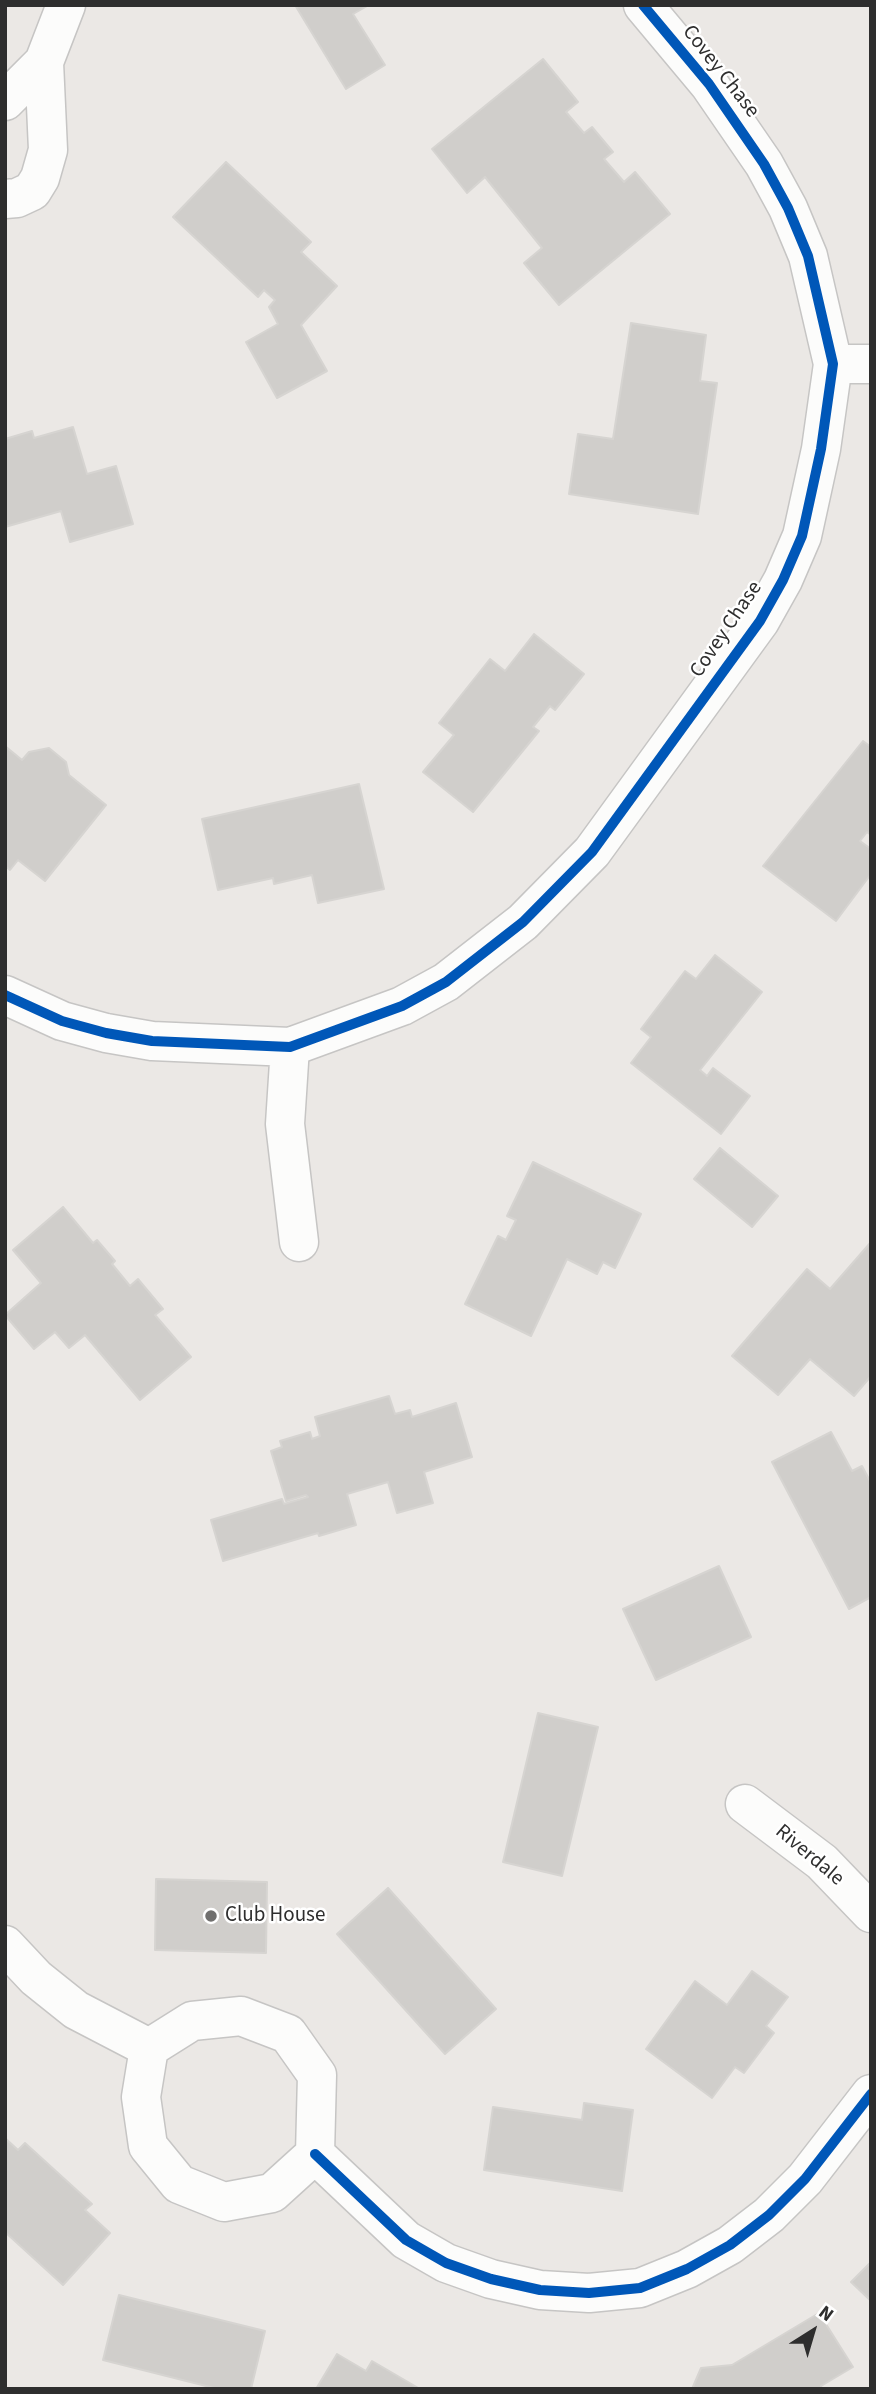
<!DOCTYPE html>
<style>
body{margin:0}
#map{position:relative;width:876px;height:2394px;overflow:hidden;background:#ebe8e5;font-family:"Source Sans 3",sans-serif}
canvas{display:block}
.frame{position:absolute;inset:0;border:7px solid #2e2e2e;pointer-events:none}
.north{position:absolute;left:778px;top:2296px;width:70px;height:70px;-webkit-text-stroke:5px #fff;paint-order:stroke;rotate:37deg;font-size:19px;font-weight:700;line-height:28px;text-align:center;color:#2e2e2e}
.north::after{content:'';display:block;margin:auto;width:24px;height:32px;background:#2e2e2e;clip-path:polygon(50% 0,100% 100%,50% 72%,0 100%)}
</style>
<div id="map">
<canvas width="876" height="2394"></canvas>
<div class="frame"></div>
<div class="north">N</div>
</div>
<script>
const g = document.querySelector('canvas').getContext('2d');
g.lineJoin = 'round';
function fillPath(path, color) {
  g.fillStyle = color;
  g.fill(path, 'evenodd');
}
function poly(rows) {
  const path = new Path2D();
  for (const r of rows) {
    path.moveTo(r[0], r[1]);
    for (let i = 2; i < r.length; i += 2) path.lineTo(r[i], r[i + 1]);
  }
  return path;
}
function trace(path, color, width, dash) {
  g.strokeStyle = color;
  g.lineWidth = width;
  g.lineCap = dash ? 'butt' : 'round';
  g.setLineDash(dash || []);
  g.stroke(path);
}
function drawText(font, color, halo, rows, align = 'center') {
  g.font = font + ' "Source Sans 3",sans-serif';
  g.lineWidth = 5;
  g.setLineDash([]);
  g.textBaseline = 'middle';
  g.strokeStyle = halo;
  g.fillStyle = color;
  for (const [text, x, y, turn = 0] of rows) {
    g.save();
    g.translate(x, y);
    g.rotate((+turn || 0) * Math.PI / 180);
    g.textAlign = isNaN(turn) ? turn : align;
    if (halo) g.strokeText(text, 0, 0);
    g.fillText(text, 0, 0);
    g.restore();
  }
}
const building = poly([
 [295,5,369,5,353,14,385,65,346,89,295,5],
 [543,59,578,102,566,112,584,133,592,127,613,152,604,159,624,182,635,172,670,214,559,305,524,263,542,248,485,177,467,193,432,149,543,59],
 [226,162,311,242,301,252,337,286,301,325,327,371,277,398,246,342,278,324,269,307,275,300,264,290,258,297,173,217,226,162],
 [631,323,706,335,700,381,717,383,698,514,569,494,578,434,613,439,631,323],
 [73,427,87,474,116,466,133,524,70,542,61,511,5,527,5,439,32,431,34,438,73,427],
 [534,634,584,674,555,710,550,706,533,727,539,731,473,812,423,772,454,735,439,723,490,659,505,671,534,634],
 [863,741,871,747,871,835,867,832,860,841,871,849,871,874,836,921,763,866,863,741],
 [5,746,22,760,29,752,49,748,66,762,69,775,106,805,45,881,18,860,10,870,5,866,5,746],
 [359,784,384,889,318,903,312,875,274,884,273,878,218,890,202,819,359,784],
 [715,955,762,992,700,1070,707,1076,713,1068,750,1096,721,1134,631,1063,651,1037,641,1029,685,971,696,979,715,955],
 [720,1148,778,1196,752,1227,694,1179,720,1148],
 [533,1162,641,1214,615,1268,603,1262,597,1274,567,1259,531,1336,465,1304,498,1236,506,1240,516,1220,507,1216,533,1162],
 [63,1207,93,1243,97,1240,115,1261,112,1264,130,1286,138,1279,163,1309,155,1315,191,1357,140,1400,85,1335,69,1348,55,1332,34,1349,5,1315,41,1283,13,1250,63,1207],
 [871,1242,871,1376,854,1396,810,1359,778,1395,732,1356,807,1269,830,1289,871,1242],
 [389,1396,395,1414,410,1410,412,1417,456,1403,472,1457,424,1472,433,1503,397,1513,388,1482,347,1494,356,1525,319,1536,318,1533,223,1561,211,1520,282,1499,284,1504,308,1497,306,1495,286,1501,271,1451,282,1447,280,1441,310,1432,312,1439,320,1436,315,1417,389,1396],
 [831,1432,852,1471,862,1466,871,1483,871,1597,849,1609,772,1462,831,1432],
 [719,1566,751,1637,656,1680,623,1609,719,1566],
 [538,1713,598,1727,562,1876,503,1862,538,1713],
 [156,1879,267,1882,266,1953,155,1950,156,1879],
 [388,1888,496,2009,445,2054,337,1934,388,1888],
 [752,1971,788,1997,766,2026,774,2033,744,2073,735,2067,712,2098,646,2049,695,1981,727,2005,752,1971],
 [584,2103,633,2110,622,2191,484,2170,493,2107,582,2120,584,2103],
 [5,2138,18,2150,25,2143,92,2204,85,2210,110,2233,63,2285,5,2232,5,2138],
 [871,2262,871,2301,851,2282,871,2262],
 [119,2295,265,2331,251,2389,218,2389,103,2360,119,2295],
 [819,2313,853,2367,821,2386,822,2389,692,2389,701,2368,732,2365,819,2313],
 [337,2354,366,2371,372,2361,420,2389,316,2389,337,2354]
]);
fillPath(building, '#d0cecb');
trace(building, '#d6d4d1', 2);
const street = poly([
 [44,62,66,5],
 [5,101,44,62,48,150,40,178,32,191,17,198,5,199],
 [833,364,871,364],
 [5,995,62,1021,106,1033,152,1041,290,1047,402,1006,446,982,523,922,592,852,760,621,783,580,802,536,821,449,833,364,808,256,788,208,764,164,709,84,643,5],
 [290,1047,285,1124,299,1242],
 [745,1804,822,1862,871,1913],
 [5,1945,36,1978,76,2010,149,2048,192,2021,241,2016,288,2034,317,2075,315,2154],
 [149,2048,141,2097,148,2146,179,2184,224,2202,272,2193,315,2154],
 [315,2154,406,2240,446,2263,491,2279,540,2290,589,2293,640,2288,687,2269,730,2245,769,2215,805,2179,871,2094]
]);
trace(street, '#c6c5c4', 41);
trace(street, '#fcfcfb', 38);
trace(poly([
 [5,995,62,1021,106,1033,152,1041,290,1047,402,1006,446,982,523,922,592,852,760,621,783,580,802,536,821,449,833,364,808,256,788,208,764,164,709,84,643,5],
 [315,2154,406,2240,446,2263,491,2279,540,2290,589,2293,640,2288,687,2269,730,2245,769,2215,805,2179,871,2094]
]), '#0057b8', 10);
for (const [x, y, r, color] of [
 [211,1916,7,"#706f6e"]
]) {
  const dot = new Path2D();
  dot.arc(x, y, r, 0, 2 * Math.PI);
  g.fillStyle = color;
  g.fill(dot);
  trace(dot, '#fff', 2.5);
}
drawText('21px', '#2e2e2e', '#fff', [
 ["Covey Chase",720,72,52],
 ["Covey Chase",727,630,-56],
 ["Riverdale",809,1856,40]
]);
drawText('21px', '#2e2e2e', '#fff', [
 ["Club House",225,1916]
], 'left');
</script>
